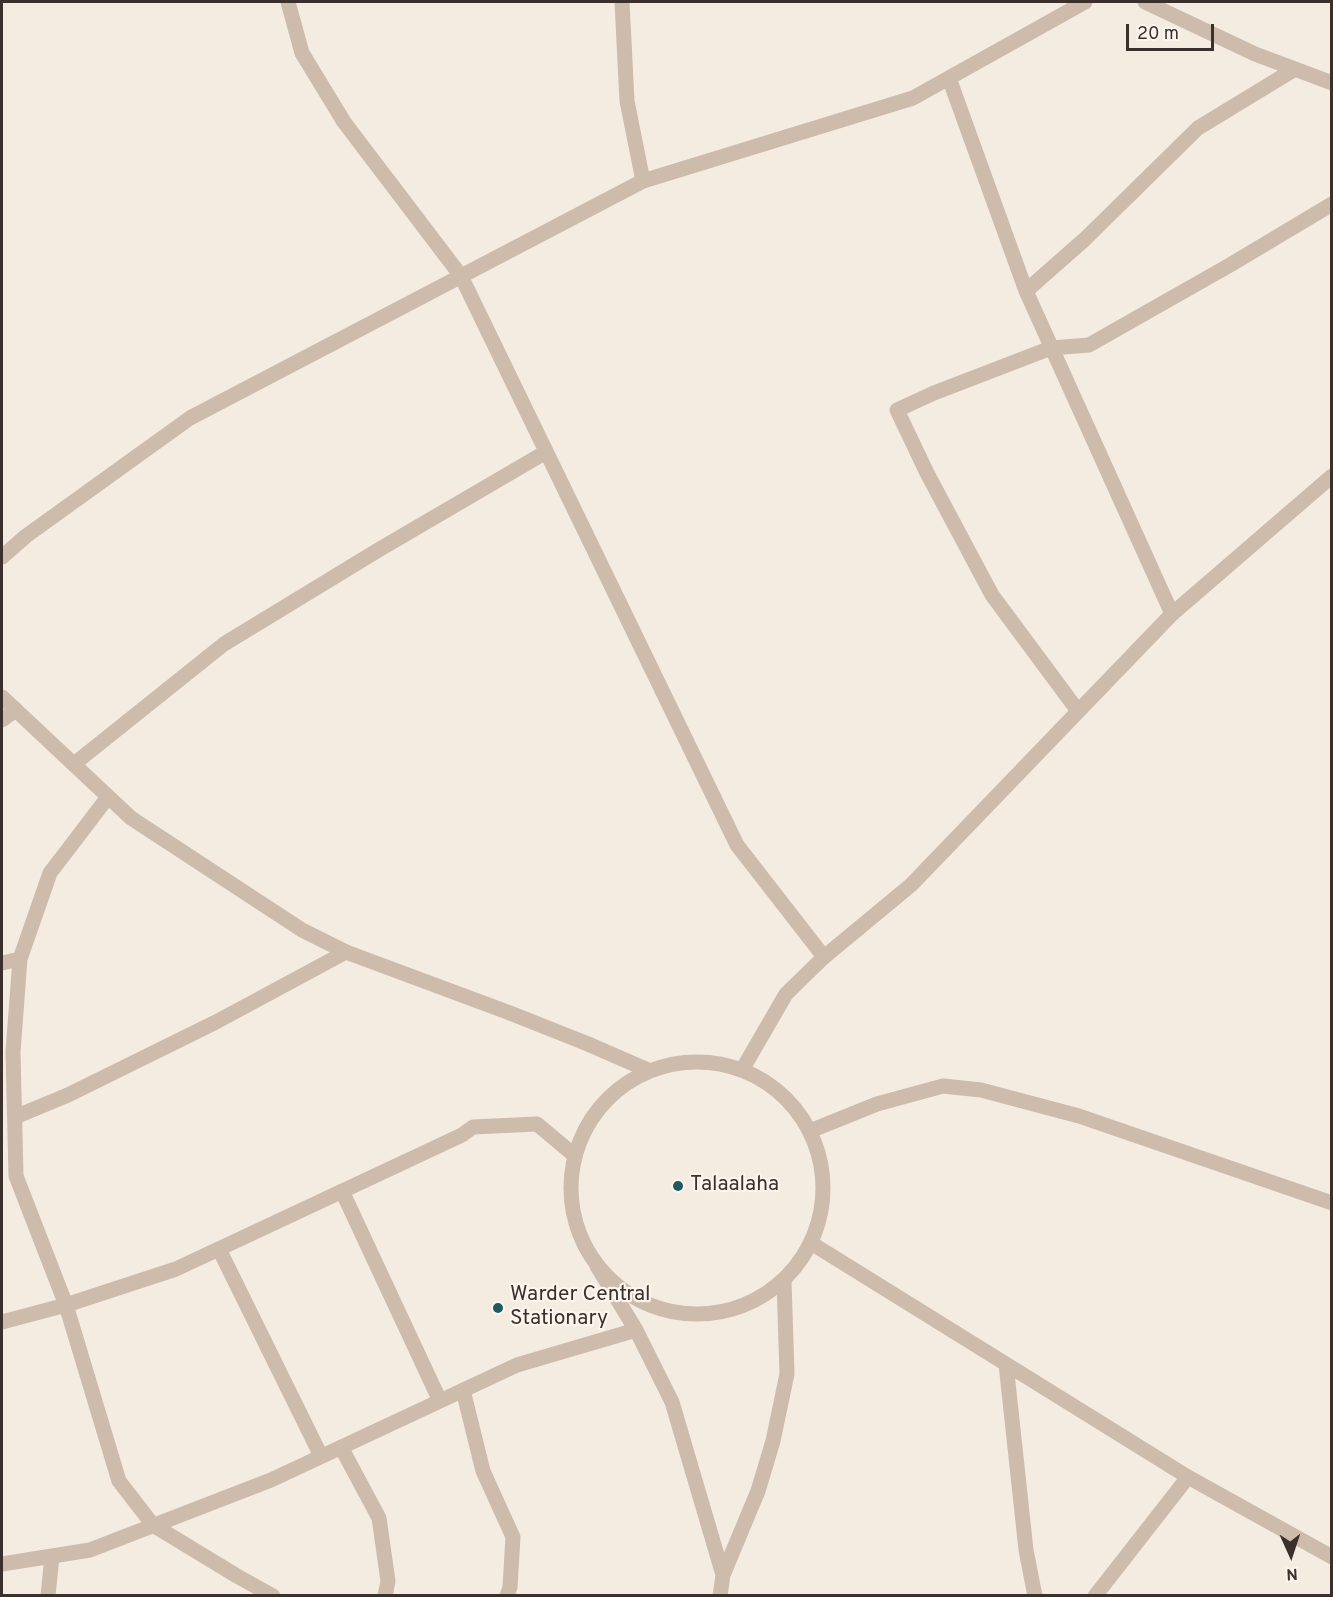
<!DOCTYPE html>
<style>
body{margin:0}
#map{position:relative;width:1333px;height:1597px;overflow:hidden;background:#f4ebe1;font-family:Overpass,sans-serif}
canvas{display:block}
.frame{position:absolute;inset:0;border:3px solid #3b302b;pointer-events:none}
.north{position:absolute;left:1261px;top:1525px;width:60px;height:60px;-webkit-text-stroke:4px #fbf5ee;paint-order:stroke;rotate:177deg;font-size:16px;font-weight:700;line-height:24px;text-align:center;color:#3b302b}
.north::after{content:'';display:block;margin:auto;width:21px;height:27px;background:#3b302b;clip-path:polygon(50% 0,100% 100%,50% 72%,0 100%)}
.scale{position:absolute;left:1126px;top:24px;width:88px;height:27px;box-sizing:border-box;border:3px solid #3b302b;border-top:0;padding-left:8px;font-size:18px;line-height:21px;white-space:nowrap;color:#3b302b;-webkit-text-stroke:4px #fbf5ee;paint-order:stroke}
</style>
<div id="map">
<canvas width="1333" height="1597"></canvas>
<div class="frame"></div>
<div class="north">N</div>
<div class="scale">20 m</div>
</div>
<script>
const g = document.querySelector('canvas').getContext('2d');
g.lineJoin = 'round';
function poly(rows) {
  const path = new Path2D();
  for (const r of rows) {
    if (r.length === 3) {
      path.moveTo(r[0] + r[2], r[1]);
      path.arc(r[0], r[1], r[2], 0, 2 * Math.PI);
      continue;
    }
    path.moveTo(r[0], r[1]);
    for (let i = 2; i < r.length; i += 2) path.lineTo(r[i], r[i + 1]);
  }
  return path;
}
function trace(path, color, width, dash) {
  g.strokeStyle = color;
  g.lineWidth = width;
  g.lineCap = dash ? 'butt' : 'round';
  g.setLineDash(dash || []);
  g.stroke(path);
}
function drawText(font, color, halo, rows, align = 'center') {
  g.font = font + ' Overpass,sans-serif';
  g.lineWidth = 4.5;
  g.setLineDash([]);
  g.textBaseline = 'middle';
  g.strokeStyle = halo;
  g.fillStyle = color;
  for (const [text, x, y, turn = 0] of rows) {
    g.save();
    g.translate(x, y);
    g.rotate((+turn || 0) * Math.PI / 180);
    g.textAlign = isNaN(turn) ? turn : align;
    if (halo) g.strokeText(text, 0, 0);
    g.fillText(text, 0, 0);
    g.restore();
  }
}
trace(poly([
 [288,2,302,53,344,122,461,276,737,845,824,957],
 [622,2,627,101,643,181],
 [1145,2,1255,54,1332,83],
 [949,78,1026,291,1172,614],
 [1026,291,1085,239,1198,128,1295,69],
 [2,557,26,536,190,418,643,181,913,98,1085,2],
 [1078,711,992,595,927,473,897,410,934,393,1051,348,1089,345,1230,265,1332,204],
 [2,720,16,710],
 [74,764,224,644,380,549,546,452],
 [108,797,50,873,20,959,13,1052,16,1176,66,1305,119,1481,153,1525,237,1576,273,1596],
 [2,963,20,959],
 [15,1117,68,1095,216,1022,346,952],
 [810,1131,877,1104,943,1086,981,1090,1079,1116,1332,1203],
 [342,1191,440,1401],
 [811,1243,1188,1477,1332,1557],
 [219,1249,321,1456],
 [597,1266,636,1330,672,1402,723,1575,758,1491,773,1441,787,1374,784,1281],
 [2,1322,66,1305,176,1269,462,1135,473,1127,537,1124,574,1155],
 [1006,1364,1026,1550,1035,1596],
 [463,1390,483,1471,513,1537,510,1587,507,1596],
 [341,1447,379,1518,388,1581,385,1596],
 [2,1564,90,1550,271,1480,517,1365,636,1330],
 [48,1596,52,1556],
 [720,1596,723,1575],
 [1095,1596,1188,1477]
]), '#cdbbac', 15);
trace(poly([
 [2,697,131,818,302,930,346,952,510,1013,588,1044,650,1071],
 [697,1188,126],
 [742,1070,786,994,824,957,911,885,1172,614,1332,476]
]), '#cdbbac', 15);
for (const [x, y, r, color] of [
 [678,1186,6,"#1f5a5e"],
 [498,1308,6,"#1f5a5e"]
]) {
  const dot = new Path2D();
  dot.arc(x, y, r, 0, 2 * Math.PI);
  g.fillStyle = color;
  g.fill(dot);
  trace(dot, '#fbf5ee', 2);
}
drawText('21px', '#3b302b', '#fbf5ee', [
 ["Talaalaha",690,1186],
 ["Warder Central",510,1296],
 ["Stationary",510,1320]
], 'left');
</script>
